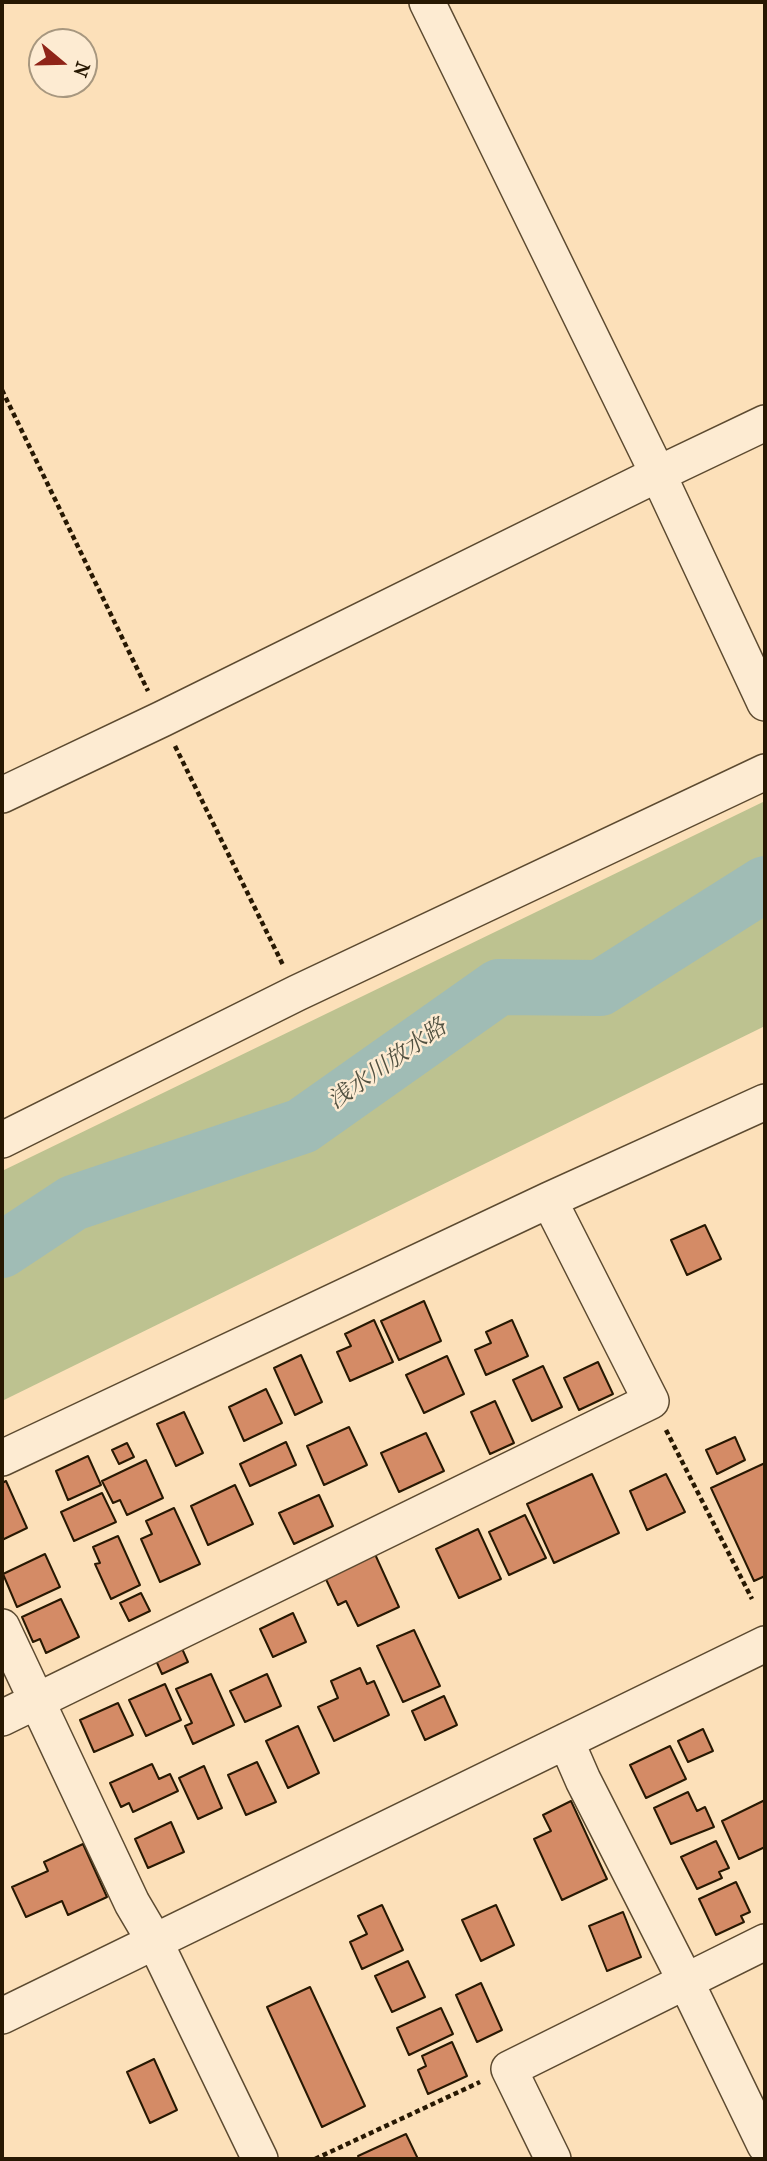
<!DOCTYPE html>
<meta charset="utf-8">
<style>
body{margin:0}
#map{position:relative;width:767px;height:2161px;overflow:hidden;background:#fce0b9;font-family:"IM FELL French Canon",serif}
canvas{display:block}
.frame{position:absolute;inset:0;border:4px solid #271802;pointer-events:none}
.north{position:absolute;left:28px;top:28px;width:70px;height:70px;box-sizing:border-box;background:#fdebd2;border:2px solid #a7977f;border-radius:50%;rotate:109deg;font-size:19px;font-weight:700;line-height:28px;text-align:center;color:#271802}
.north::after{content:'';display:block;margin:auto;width:24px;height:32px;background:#8f2418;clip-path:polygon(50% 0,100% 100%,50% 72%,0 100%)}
</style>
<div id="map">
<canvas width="767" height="2161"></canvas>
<div class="frame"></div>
<div class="north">N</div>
</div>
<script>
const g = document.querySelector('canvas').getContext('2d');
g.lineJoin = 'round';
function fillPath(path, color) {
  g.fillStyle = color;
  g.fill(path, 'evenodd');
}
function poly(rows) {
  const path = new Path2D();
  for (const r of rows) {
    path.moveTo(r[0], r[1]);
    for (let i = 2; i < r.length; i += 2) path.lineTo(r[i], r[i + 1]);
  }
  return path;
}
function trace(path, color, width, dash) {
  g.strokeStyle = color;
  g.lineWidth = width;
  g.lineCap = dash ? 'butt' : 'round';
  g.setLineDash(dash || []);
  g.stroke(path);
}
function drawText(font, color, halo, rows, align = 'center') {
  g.font = font + ' "IM FELL French Canon","Noto Serif JP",serif';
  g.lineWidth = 5;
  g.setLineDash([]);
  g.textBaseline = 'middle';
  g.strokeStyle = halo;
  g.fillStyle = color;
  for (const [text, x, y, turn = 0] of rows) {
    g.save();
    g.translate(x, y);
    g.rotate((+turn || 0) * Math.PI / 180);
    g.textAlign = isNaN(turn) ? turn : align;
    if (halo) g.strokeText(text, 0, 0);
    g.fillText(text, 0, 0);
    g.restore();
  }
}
fillPath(poly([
 [765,801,765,1026,2,1401,2,1171]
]), '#bdc290');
trace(poly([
 [2,1250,73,1203,302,1126,499,987,600,988,765,884]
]), '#a0bcb5', 56);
const building = poly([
 [705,1225,721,1259,687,1275,671,1240,705,1225],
 [424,1301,441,1341,399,1360,381,1321,424,1301],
 [374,1320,393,1362,350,1381,337,1352,351,1346,345,1334,374,1320],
 [512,1320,528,1356,486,1375,475,1350,491,1343,486,1332,512,1320],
 [301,1355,322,1402,295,1415,274,1368,301,1355],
 [447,1356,464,1394,424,1413,406,1375,447,1356],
 [598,1362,613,1394,579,1410,564,1378,598,1362],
 [543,1366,562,1407,532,1421,513,1380,543,1366],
 [266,1389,282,1423,244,1441,229,1407,266,1389],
 [495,1401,514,1443,490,1454,471,1412,495,1401],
 [184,1412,203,1453,176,1466,157,1424,184,1412],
 [349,1427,367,1465,324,1485,307,1446,349,1427],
 [426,1433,444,1471,399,1492,381,1453,426,1433],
 [735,1437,745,1460,717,1474,706,1450,735,1437],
 [286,1442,296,1465,250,1486,240,1464,286,1442],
 [127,1443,134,1457,119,1464,112,1450,127,1443],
 [88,1456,101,1485,68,1500,56,1471,88,1456],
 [146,1460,163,1498,127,1515,120,1500,113,1503,102,1481,146,1460],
 [765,1463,765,1576,754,1581,711,1488,765,1463],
 [592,1474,619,1533,554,1563,527,1504,592,1474],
 [666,1474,685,1512,647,1530,630,1491,666,1474],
 [6,1481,27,1528,2,1540,2,1483,6,1481],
 [235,1485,253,1524,208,1545,191,1506,235,1485],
 [102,1493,116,1522,74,1541,61,1512,102,1493],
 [319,1495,333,1526,294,1544,279,1513,319,1495],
 [174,1508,200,1564,160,1582,141,1539,152,1534,146,1521,174,1508],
 [525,1515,546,1558,509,1575,489,1532,525,1515],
 [478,1529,501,1579,459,1598,436,1549,478,1529],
 [118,1536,140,1585,111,1599,95,1564,100,1563,93,1547,118,1536],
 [374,1552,399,1607,358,1626,346,1601,338,1605,324,1575,374,1552],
 [45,1554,60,1587,17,1607,3,1574,45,1554],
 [141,1593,150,1611,129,1621,120,1603,141,1593],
 [61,1599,79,1637,46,1653,40,1639,33,1642,22,1617,61,1599],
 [293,1613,306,1642,273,1657,260,1629,293,1613],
 [414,1630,440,1686,403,1702,377,1646,414,1630],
 [180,1644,188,1662,162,1674,154,1656,180,1644],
 [360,1668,367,1684,374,1681,389,1715,334,1741,318,1707,338,1698,331,1681,360,1668],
 [211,1674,234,1725,193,1744,185,1726,192,1723,176,1689,211,1674],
 [267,1674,281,1706,245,1722,230,1691,267,1674],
 [165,1684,181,1720,146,1736,129,1700,165,1684],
 [444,1696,457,1725,425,1740,412,1711,444,1696],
 [118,1703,133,1735,94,1752,80,1720,118,1703],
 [298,1726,319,1773,288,1788,266,1741,298,1726],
 [703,1729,713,1751,688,1762,678,1741,703,1729],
 [670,1746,686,1779,646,1798,630,1765,670,1746],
 [257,1762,276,1802,246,1815,228,1775,257,1762],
 [152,1764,159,1779,170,1774,178,1791,133,1812,129,1803,121,1807,110,1783,152,1764],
 [204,1766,222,1808,198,1819,179,1778,204,1766],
 [688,1792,697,1811,705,1807,714,1827,671,1844,654,1808,688,1792],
 [765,1800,765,1847,739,1859,722,1821,765,1800],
 [571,1801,607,1879,562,1900,534,1839,551,1831,543,1815,571,1801],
 [171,1822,184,1852,148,1868,135,1839,171,1822],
 [716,1841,729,1868,719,1872,722,1878,697,1889,681,1857,716,1841],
 [83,1844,107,1897,68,1915,62,1901,26,1917,12,1887,48,1871,44,1862,83,1844],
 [736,1882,750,1912,741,1916,744,1922,716,1935,699,1899,736,1882],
 [382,1905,403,1950,362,1969,350,1942,367,1934,358,1916,382,1905],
 [496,1905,514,1945,481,1961,462,1920,496,1905],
 [623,1912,641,1957,607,1971,589,1926,623,1912],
 [408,1961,425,1997,392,2012,375,1976,408,1961],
 [481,1983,502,2030,477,2042,456,1995,481,1983],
 [310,1987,365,2106,322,2127,267,2007,310,1987],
 [441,2008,453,2034,409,2055,397,2028,441,2008],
 [452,2042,467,2076,428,2094,418,2070,426,2066,422,2056,452,2042],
 [154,2059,177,2110,150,2123,127,2072,154,2059],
 [406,2134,418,2159,360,2159,358,2156,406,2134]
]);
fillPath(building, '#d48b66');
trace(building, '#271802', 2);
const minor = poly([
 [427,2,658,474,765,703],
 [2,795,162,719,658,474,765,423],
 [2,1140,297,993,765,772],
 [2,1458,549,1200,765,1102],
 [2,1627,132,1903,155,1942,260,2159],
 [2,1718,651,1401,549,1200],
 [566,1741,583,1780,686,1982,765,2145],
 [2,2016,765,1644],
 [553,2159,509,2069,765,1942]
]);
trace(minor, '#5c4a30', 38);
trace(poly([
 [2,390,148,691],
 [175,746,283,965],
 [666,1430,752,1599],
 [315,2159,480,2082]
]), '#271802', 4.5, [5, 3.5]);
trace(minor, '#fdebd2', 35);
drawText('italic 23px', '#515141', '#fdebd2', [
 ["浅水川放水路",388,1065,-35]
]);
</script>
